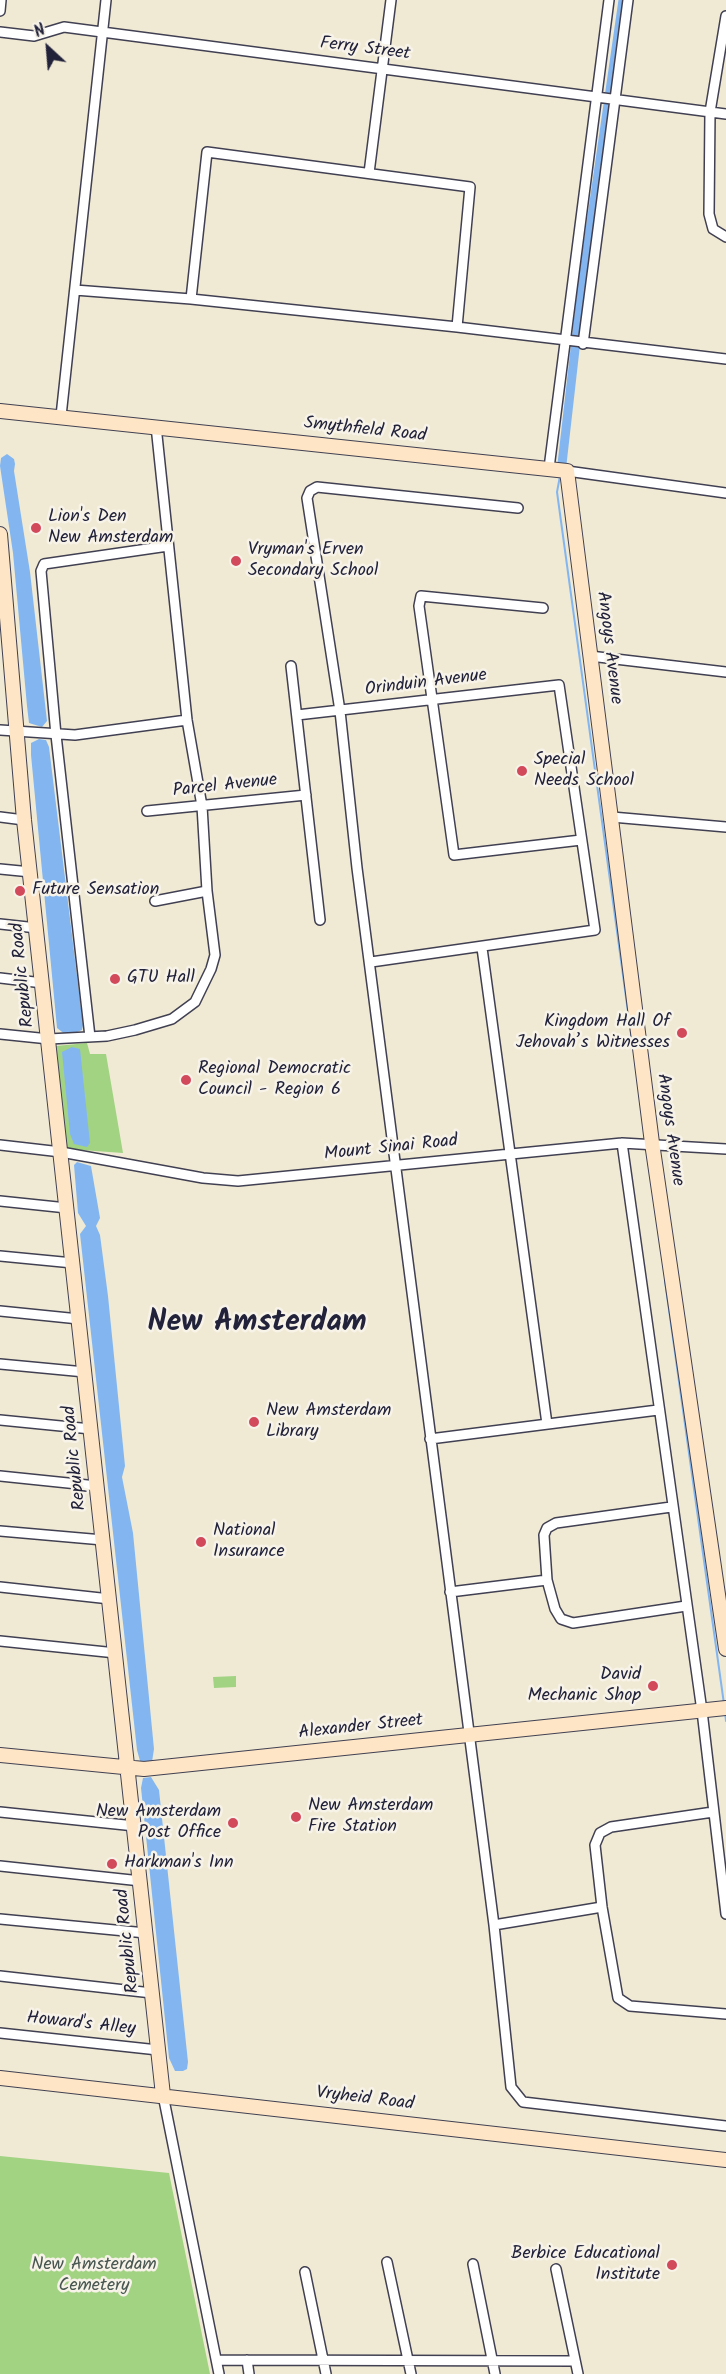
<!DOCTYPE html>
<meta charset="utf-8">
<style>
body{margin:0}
#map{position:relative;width:726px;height:2374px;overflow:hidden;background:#f0ead4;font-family:Kalam,sans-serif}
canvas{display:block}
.north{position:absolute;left:18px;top:18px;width:60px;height:60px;-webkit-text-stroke:4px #f7f3e8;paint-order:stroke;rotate:334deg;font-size:16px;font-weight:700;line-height:24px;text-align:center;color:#22223b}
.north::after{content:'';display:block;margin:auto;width:21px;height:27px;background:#22223b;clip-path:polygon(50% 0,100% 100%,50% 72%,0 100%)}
</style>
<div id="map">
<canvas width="726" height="2374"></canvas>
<div class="north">N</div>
</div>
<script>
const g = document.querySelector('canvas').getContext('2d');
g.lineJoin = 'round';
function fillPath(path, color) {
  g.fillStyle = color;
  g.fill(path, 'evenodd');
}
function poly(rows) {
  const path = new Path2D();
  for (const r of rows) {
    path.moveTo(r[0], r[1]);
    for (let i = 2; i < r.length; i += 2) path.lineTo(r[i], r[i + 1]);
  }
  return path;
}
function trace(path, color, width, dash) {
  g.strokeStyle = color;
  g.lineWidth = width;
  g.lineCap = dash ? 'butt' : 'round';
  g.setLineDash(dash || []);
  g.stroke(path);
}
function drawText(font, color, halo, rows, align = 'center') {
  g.font = font + ' Kalam,sans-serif';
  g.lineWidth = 5;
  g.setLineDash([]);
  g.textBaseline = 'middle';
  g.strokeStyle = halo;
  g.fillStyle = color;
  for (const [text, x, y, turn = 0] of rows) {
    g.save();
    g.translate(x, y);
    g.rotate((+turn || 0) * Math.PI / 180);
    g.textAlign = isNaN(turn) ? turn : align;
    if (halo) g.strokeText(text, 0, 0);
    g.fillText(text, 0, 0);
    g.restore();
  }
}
fillPath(poly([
 [87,1043,90,1054,106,1054,123,1153,67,1149,56,1046],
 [236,1676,236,1687,214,1688,213,1677],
 [0,2156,169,2173,210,2374,0,2374]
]), '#a1d383');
fillPath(poly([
 [7,454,14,459,15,464,14,471,30,572,47,721,42,727,29,723,27,706,13,553,0,466,1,458],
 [39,739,46,740,49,747,83,1025,82,1030,72,1034,66,1035,57,1028,31,755,31,743],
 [72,1047,80,1049,90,1143,87,1147,74,1144,70,1134,62,1052],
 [77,1162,91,1166,100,1218,96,1226,100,1235,108,1296,125,1466,122,1477,133,1533,154,1749,152,1762,145,1763,140,1761,137,1750,80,1234,86,1226,78,1213,74,1165],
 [151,1777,159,1790,188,2062,187,2069,183,2071,175,2071,169,2058,141,1788,143,1778]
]), '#83b6f0');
trace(poly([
 [560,476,557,492,632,1041],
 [665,1281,724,1704],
 [725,1712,726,1721]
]), '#83b6f0', 2);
trace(poly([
 [562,464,583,279,623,0]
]), '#83b6f0', 9);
const street = poly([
 [0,11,1,0],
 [726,16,710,112,709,214,713,229,726,237],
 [0,32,34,36,64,27,726,114],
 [369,173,391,0],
 [75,290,191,299,457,327,726,359],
 [191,299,207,152,470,187,457,327],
 [583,344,628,0],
 [61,416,106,0],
 [549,468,609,0],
 [567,471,726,493],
 [518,508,317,487,310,491,307,498,340,711,357,868,494,1925,511,2087,523,2102,726,2126],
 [543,608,421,596,419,606,454,855,581,840],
 [590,656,726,672],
 [291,666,320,920],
 [297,715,559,685,595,930,371,962],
 [0,730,75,735,187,720],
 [147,811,306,795],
 [0,817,24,820],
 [612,817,726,827],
 [0,869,31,872],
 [155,901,207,891],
 [0,924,37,928],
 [482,948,547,1424],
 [0,978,43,983],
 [0,1034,49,1039,107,1036,135,1030,172,1019,195,1002,211,969,215,955,207,891,202,806,187,720,156,426],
 [90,1037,56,735,41,571,44,564,168,546],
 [622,1143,702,1711,726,1914],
 [0,1145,61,1152,203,1178,238,1181,622,1143,726,1149],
 [0,1201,67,1208],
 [0,1256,73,1263],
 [0,1311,79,1319],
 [0,1364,85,1372],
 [0,1420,91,1429],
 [430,1439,658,1410],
 [0,1476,97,1486],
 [671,1507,556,1523,547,1528,544,1535,547,1580,555,1609,561,1619,573,1623,686,1606],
 [0,1531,103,1540],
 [0,1587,110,1599],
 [450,1592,547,1580],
 [0,1641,116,1653],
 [0,1812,135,1826],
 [713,1812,611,1827,600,1833,595,1845,602,1907,618,1998,630,2006,726,2014],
 [0,1866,141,1881],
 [0,1919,146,1933],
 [494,1925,602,1907],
 [0,1976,152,1993],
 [0,2033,158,2050],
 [163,2095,219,2374],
 [387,2262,411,2374],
 [473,2264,495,2374],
 [556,2269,578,2374],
 [305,2272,326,2374],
 [217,2360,575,2361],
 [247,2360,249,2374]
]);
const secondary = poly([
 [0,411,567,471,652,1143,726,1649],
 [0,534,24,820,163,2095],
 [0,1755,144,1769,726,1708],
 [0,2078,726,2160]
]);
trace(street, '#414052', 12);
trace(secondary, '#414052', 16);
trace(street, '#fff', 9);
trace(secondary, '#fde5c5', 14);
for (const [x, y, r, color] of [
 [36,528,6,"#d1495b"],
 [236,561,6,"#d1495b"],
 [522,771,6,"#d1495b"],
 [20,891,6,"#d1495b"],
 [115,979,6,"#d1495b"],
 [682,1033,6,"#d1495b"],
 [186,1080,6,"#d1495b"],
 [254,1422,6,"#d1495b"],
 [201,1542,6,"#d1495b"],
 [653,1686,6,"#d1495b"],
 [296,1817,6,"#d1495b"],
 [233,1823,6,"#d1495b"],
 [112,1864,6,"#d1495b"],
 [672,2265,6,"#d1495b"]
]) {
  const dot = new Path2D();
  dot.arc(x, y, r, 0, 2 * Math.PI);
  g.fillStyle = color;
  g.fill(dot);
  trace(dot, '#f7f3e8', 2);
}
drawText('18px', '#22223b', '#f7f3e8', [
 ["Ferry Street",365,50,7],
 ["Smythfield Road",365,431,6],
 ["Angoys Avenue",608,648,83],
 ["Orinduin Avenue",426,684,-7],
 ["Parcel Avenue",225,787,-6],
 ["Republic Road",24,975,-96],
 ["Angoys Avenue",669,1130,82],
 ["Mount Sinai Road",391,1149,-6],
 ["Republic Road",76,1458,-96],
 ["Alexander Street",361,1728,-6],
 ["Republic Road",129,1941,-96],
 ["Howard's Alley",81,2025,6],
 ["Vryheid Road",365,2100,7]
]);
drawText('18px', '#22223b', '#f7f3e8', [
 ["Lion's Den",48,518],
 ["New Amsterdam",48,539],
 ["Vryman's Erven",248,551],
 ["Secondary School",248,572],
 ["Special",534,761],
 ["Needs School",534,782],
 ["Future Sensation",32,891],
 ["GTU Hall",127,979],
 ["Kingdom Hall Of",670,1023,"right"],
 ["Jehovah’s Witnesses",670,1044,"right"],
 ["Regional Democratic",198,1070],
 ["Council - Region 6",198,1091],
 ["New Amsterdam",266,1412],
 ["Library",266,1433],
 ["National",213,1532],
 ["Insurance",213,1553],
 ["David",641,1676,"right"],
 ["Mechanic Shop",641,1697,"right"],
 ["New Amsterdam",308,1807],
 ["Fire Station",308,1828],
 ["New Amsterdam",221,1813,"right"],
 ["Post Office",221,1834,"right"],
 ["Harkman's Inn",124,1864],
 ["Berbice Educational",660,2255,"right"],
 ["Institute",660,2276,"right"]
], 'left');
drawText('18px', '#485751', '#f7f3e8', [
 ["New Amsterdam",94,2266],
 ["Cemetery",94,2287]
]);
drawText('bold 30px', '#22223b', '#f7f3e8', [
 ["New Amsterdam",257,1325]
]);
</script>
